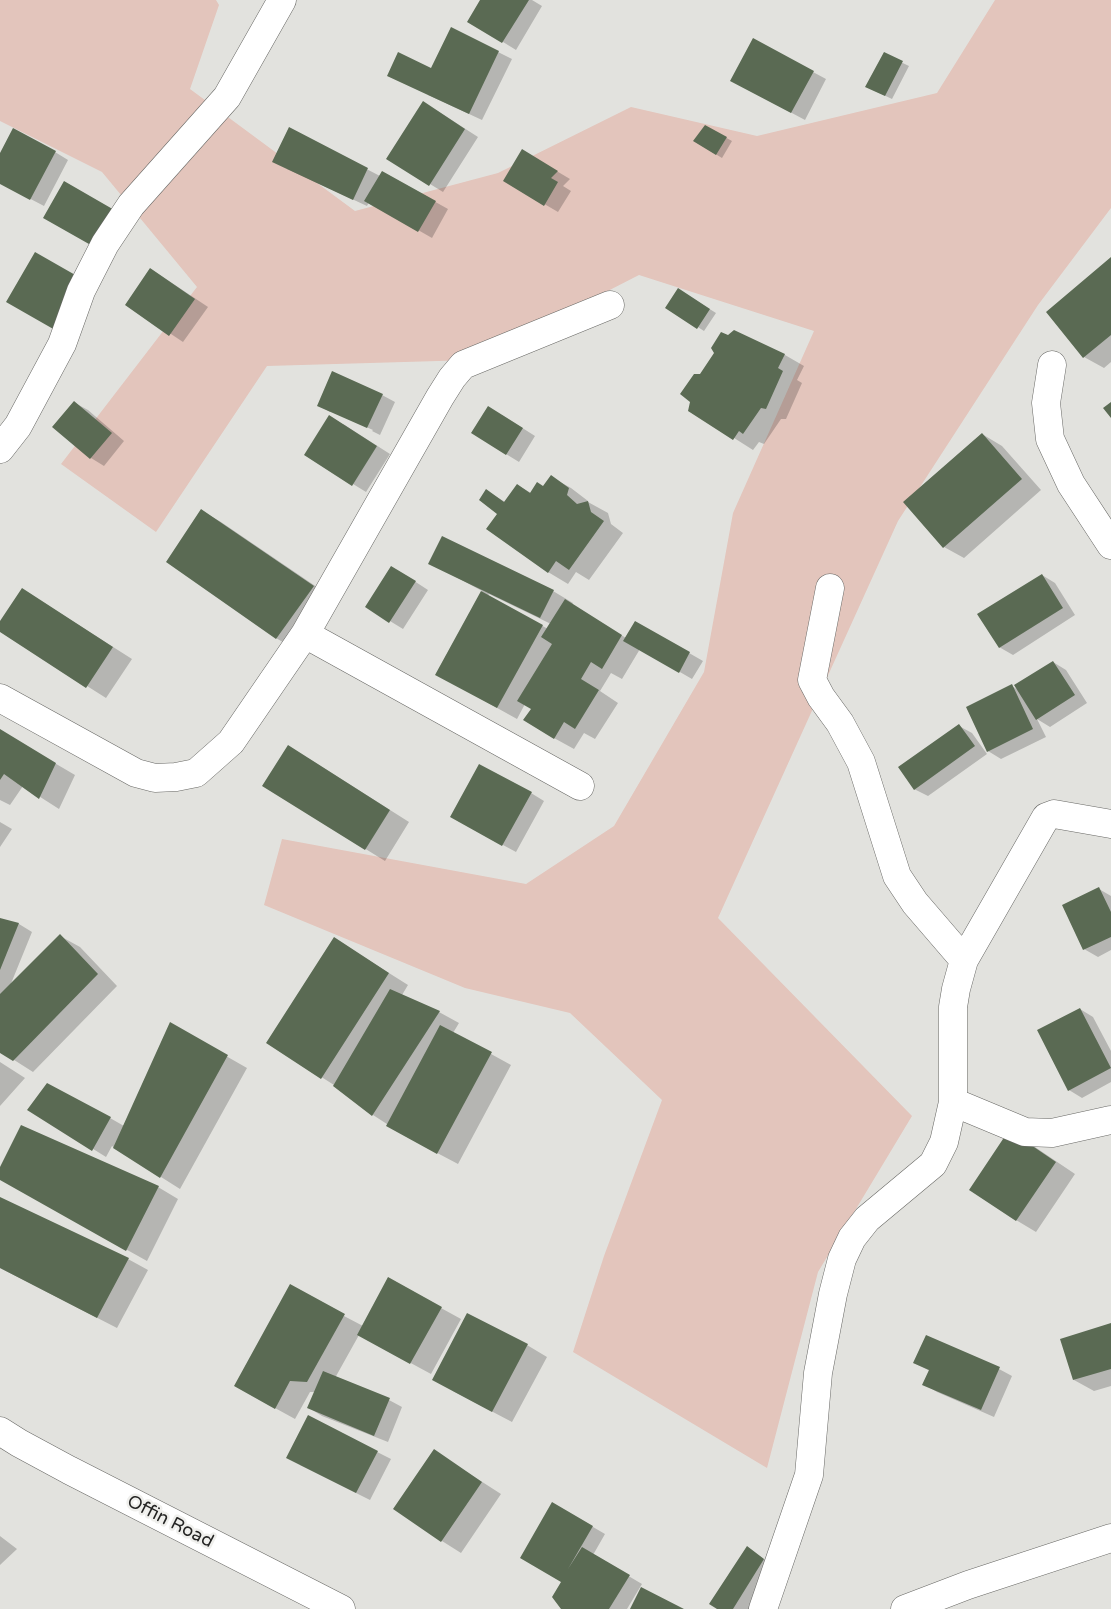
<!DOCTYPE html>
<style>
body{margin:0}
canvas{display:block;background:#e2e2de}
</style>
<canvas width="1111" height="1609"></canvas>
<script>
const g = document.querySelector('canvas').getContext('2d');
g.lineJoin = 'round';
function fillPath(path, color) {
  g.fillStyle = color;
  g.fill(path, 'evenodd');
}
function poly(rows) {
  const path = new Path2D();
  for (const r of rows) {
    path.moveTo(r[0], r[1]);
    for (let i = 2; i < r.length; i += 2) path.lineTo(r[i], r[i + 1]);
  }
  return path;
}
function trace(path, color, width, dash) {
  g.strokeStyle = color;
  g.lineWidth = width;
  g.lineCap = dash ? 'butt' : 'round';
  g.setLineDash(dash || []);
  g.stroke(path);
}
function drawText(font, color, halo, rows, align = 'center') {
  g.font = font + ' "Varela Round",sans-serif';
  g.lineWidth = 5;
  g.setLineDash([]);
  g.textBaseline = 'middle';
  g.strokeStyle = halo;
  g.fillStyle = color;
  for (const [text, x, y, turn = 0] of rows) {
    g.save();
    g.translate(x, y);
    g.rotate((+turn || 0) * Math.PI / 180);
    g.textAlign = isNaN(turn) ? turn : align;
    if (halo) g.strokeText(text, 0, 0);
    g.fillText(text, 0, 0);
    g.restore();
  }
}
fillPath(poly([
 [0,0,216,0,219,5,190,89,355,211,498,173,631,107,757,136,937,93,995,0,1111,0,1111,208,1038,305,898,521,718,918,912,1116,818,1272,767,1468,573,1352,604,1256,662,1100,570,1013,465,988,264,905,282,839,526,884,614,826,704,672,733,513,814,331,639,275,473,360,267,366,156,532,61,464,197,287,102,172,0,121]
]), '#e3c5bc');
fillPath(poly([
 [482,0,532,0,542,6,516,50,469,21],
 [498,52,512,59,482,120,428,95,432,70],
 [884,54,909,66,892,99,873,90],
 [813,72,826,79,805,120,745,88],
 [436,110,478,137,443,192,430,184],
 [705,126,732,141,722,158,694,141],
 [289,129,380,176,382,172,448,209,432,238,369,202,367,206,287,169],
 [523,151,570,179,563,186,571,191,558,212,505,181],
 [55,152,68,160,44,206,0,183,0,153],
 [1111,259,1111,362,1104,368,1084,357],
 [151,269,208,307,183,342,126,304],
 [684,293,716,313,704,331,667,307],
 [734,331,785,355,804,366,797,380,802,383,786,419,781,419,764,444,759,442,753,450,690,410,701,375,729,336],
 [382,395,395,402,380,435,372,431,373,430,330,411,330,412,318,405],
 [75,403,88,410,124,441,104,466,91,458],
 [502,415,535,436,519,462,506,454],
 [343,424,390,454,366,492,353,484],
 [982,434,1002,446,1041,490,964,558,944,547],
 [551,477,571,488,588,501,588,502,608,513,611,524,623,533,589,580,576,572,568,584,548,572,499,513,487,491,505,502,517,485,531,493,544,487],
 [202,511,221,522,333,598,296,650,276,638],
 [430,563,553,591,573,603,572,605,626,638,635,622,703,661,692,679,640,649,622,679,611,673,600,691,618,703,595,739,584,733,574,749,554,738,532,709,525,704,517,719,436,674,482,591],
 [489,594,551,624,548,629,488,596],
 [405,575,428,590,403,629,367,607],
 [1042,575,1055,583,1075,615,1013,655,999,647],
 [22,589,132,659,106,698,0,631,0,623],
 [1053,662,1066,670,1087,703,1050,727,1037,719,1046,737,1001,759,988,751,1012,686,1018,690],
 [959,726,972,733,987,754,928,796,914,789],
 [0,731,75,775,59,809,23,786,10,805,0,800],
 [308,758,409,822,385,861,264,786],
 [531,793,544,801,516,852,464,824],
 [0,822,12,829,0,847],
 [1099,889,1111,896,1111,950,1098,957,1084,949],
 [0,919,19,924,32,932,10,986,60,936,80,947,117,986,33,1072,0,1051],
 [335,939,408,985,402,995,439,1012,459,1023,453,1033,511,1065,458,1164,407,1137,373,1115,334,1085,268,1043],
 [1080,1009,1093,1017,1111,1051,1111,1082,1082,1098,1069,1090],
 [170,1024,247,1068,180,1189,112,1146,106,1157,29,1109,110,1118,124,1126],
 [0,1062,25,1078,0,1106],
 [1029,1143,1075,1174,1036,1232,1016,1220],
 [0,1170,158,1187,178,1199,147,1261,0,1179],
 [0,1198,128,1259,148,1270,117,1328,0,1268],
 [441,1308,461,1319,431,1374,359,1335,335,1378,389,1400,402,1407,388,1442,322,1416,309,1408,315,1392,310,1392,295,1419,255,1397,344,1316,363,1326],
 [1111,1324,1111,1386,1094,1391,1074,1380],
 [527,1345,547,1357,512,1422,453,1391],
 [914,1363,999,1369,1012,1376,994,1417,937,1392,924,1384,930,1371],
 [308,1417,391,1459,370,1500,300,1465],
 [434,1451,501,1494,461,1553,442,1541,394,1509],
 [552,1503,605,1534,593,1555,642,1584,627,1609,563,1609,563,1581],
 [0,1536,17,1549,0,1565],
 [747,1548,776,1567,751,1609,719,1609]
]), '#0003');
fillPath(poly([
 [480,0,529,0,502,43,467,22],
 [451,27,499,51,469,114,387,76,398,52,431,68],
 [753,38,814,71,791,113,730,81],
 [884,52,903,61,885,96,865,87],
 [423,101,465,129,429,186,386,159],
 [705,125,727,137,716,155,693,141],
 [289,127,368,168,353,200,272,162],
 [13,128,56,151,30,200,0,184,0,153],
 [522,149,558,171,551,178,558,182,544,206,503,181],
 [382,171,436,201,418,232,364,201],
 [64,181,116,211,96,248,43,218],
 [35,252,84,280,55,330,6,302],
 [1111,257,1111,335,1083,358,1046,312],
 [150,268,195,299,169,336,125,305],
 [678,288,710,309,697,329,665,308],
 [734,330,785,354,778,368,783,371,766,409,761,408,743,434,739,431,733,440,688,411,690,402,680,394,694,374,700,374,714,353,711,348,721,332,728,335],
 [332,371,383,394,367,428,317,406],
 [74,401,112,433,90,459,52,427],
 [1111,402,1111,418,1103,408],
 [488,406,523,428,506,455,471,433],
 [329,415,377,446,352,486,304,455],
 [982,433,1022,479,943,548,903,502],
 [551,475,569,488,567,495,577,504,588,501,591,512,604,521,569,570,556,561,548,573,486,529,497,514,479,500,486,489,504,502,517,484,530,493,537,482,543,486],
 [201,509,314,586,276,639,166,562],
 [442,536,554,590,540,618,428,564],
 [391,566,416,581,389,623,365,607],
 [1042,574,1063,608,999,648,977,614],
 [22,588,113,647,86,688,0,632,0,621],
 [481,591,543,625,497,708,435,675],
 [565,599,622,635,602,669,591,662,581,679,599,690,575,729,564,722,554,739,523,720,531,709,517,701,552,644,541,637],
 [635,621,690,652,679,673,623,641],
 [1053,661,1075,695,1036,720,1014,685],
 [1012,684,1033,729,987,752,966,707],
 [959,724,975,746,914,790,898,767],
 [0,729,56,763,39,799,4,774,0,780],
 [288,745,390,810,365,850,262,786],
 [479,764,532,792,502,846,450,817],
 [1099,887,1111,912,1111,937,1083,950,1062,905],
 [0,918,19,923,0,970],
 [60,934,98,974,13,1061,0,1053,0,994],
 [334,937,389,973,321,1079,266,1043],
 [390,989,440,1011,372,1116,333,1086],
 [1080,1008,1111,1068,1068,1091,1037,1030],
 [170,1022,228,1055,160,1178,113,1148],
 [440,1025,492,1052,437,1154,386,1126],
 [47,1083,111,1117,92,1151,27,1110],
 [21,1125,159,1186,126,1251,0,1180,0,1167],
 [1009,1130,1056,1162,1016,1221,969,1190],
 [0,1197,129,1258,97,1318,0,1268],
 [388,1277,442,1307,410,1364,357,1335],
 [290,1284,345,1314,307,1382,290,1381,275,1409,234,1386],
 [467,1313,528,1344,492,1412,432,1380],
 [1111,1323,1111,1369,1073,1380,1060,1339],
 [926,1335,1000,1367,981,1410,922,1385,929,1370,913,1363],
 [323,1371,390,1398,374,1436,307,1408],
 [308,1415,378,1451,356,1493,286,1458],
 [434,1449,482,1482,441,1542,393,1509],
 [552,1502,593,1526,568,1569,582,1547,630,1575,609,1609,561,1609,552,1597,561,1582,520,1558],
 [747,1546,764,1559,733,1609,717,1609,709,1604],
 [641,1587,684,1609,630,1609]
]), '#5a6a53');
const minor = poly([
 [1052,365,1046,403,1050,439,1071,484,1111,545],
 [0,449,18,426,62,344,81,291,105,244,131,205,227,97,282,0],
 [830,588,812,680,821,697,840,723,861,762,897,876,915,903,964,960],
 [305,634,580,786],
 [0,698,136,773,155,778,176,777,196,773,231,742,305,634,440,397,452,378,463,365,610,305],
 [953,1102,1025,1132,1052,1133,1111,1120],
 [0,1431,19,1443,69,1470,341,1609],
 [763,1609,809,1475,818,1373,833,1294,842,1259,852,1238,867,1219,933,1164,944,1142,953,1102,953,1007,956,989,964,960,1046,817,1054,814,1111,824],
 [905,1609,968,1585,1111,1538]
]);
trace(minor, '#686865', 29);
trace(minor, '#fff', 28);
drawText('18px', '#242423', '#efefec', [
 ["Offin Road",170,1522,27]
]);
</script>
